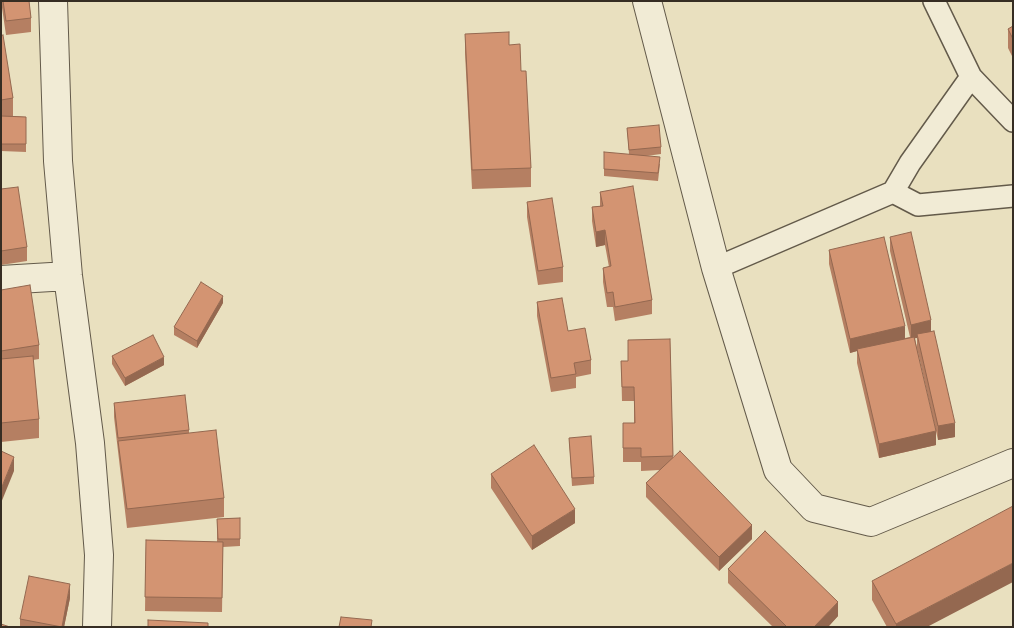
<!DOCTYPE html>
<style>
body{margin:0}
#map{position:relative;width:1014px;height:628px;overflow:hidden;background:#e9e0bf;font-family:"IM FELL Great Primer",serif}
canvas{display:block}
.frame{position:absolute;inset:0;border:2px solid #362d23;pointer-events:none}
</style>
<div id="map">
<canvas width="1014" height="628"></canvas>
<div class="frame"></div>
</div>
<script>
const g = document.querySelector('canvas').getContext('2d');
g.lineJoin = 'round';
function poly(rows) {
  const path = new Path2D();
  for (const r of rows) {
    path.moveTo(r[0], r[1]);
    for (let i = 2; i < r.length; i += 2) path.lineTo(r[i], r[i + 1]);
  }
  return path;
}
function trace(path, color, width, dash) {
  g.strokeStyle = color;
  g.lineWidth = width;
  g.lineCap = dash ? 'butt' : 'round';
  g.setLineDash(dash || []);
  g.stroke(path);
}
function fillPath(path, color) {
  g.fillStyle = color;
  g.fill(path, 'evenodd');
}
const service = poly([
 [934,1,971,77,1013,121],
 [893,192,918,205,1013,196],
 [716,268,893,192,910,163,971,77]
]);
const minor = poly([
 [53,1,58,161,68,276,90,443,99,555,97,627],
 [647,1,716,268,778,470,814,508,871,522,1013,463],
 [1,280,68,276]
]);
trace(service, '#635a4a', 24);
trace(minor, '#635a4a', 30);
trace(service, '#f1ebd5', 21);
trace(minor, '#f1ebd5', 28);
fillPath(poly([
 [1,1,29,1,31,18,31,32,6,35],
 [1013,26,1013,58,1008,48,1008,29],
 [465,34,509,45,521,71,531,168,531,187,472,189,465,53],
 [1,36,13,98,13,116,26,117,26,152,1,151],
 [627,128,661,147,661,154,646,156,660,164,658,181,604,176,604,169,629,154],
 [1,189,27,247,27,261,1,265],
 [600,192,652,300,652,314,615,321,613,307,607,307,603,282,603,268,609,267,605,245,596,247,592,221,592,207,600,206],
 [527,202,563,267,563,282,538,285,527,217],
 [890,237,931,331,955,437,938,440,917,348,917,338,915,338,936,445,879,458,857,363,857,351,850,353,829,264,829,250,905,338,910,337,890,251],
 [1,290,39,345,39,359,33,360,39,419,39,438,1,442],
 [537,302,568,331,591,360,591,374,576,377,576,388,551,392,537,316],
 [223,303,197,348,174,335,174,327],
 [670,339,673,457,752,539,719,571,646,497,646,483,660,470,641,471,641,462,623,462,623,423,634,423,634,401,622,401,621,361,628,361],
 [112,356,164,365,125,386,112,364],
 [114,403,189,430,189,433,224,498,224,517,127,528,114,417],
 [569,438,594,477,594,484,572,486],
 [491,474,575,523,532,550,491,488],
 [240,518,240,546,223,547,222,612,145,611,146,540,217,542,217,519],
 [728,569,838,616,828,627,773,627,728,583],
 [872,581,927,627,887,627,872,600],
 [70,598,64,627,20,627,20,619]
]), '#b57f62');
fillPath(poly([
 [605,230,605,245,596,247,596,232],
 [223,296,223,303,197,348,197,341],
 [931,320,931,334,917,334,917,338,911,339,911,325],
 [905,326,905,341,857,349,857,351,850,353,850,339],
 [164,357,164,365,125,386,125,378],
 [955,423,955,437,938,440,938,426],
 [936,431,936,445,879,458,879,444],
 [14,457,14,471,1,503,1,489],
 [575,509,575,523,532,550,532,536],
 [752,525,752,539,719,571,719,557],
 [1013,563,1013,582,927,627,896,627,896,624],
 [70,584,70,598,64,627,62,627],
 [838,602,838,616,828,627,814,627]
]), '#946850');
const building = poly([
 [3,1,29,1,31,18,6,21,3,1],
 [1013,26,1013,39,1008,29,1013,26],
 [509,32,509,45,520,44,521,71,526,71,531,168,472,170,465,34,509,32],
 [3,35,13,98,1,100,1,36,3,35],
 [1,116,26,117,26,144,1,144,1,116],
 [659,125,661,147,629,150,627,128,659,125],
 [604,152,660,157,658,173,604,169,604,152],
 [633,186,652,300,615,307,613,292,607,293,603,268,611,266,605,230,596,232,592,207,603,206,600,192,633,186],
 [18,187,27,247,1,251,1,189,18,187],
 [552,198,563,267,538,271,527,202,552,198],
 [911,232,931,320,911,325,890,237,911,232],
 [884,237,905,326,850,339,829,250,884,237],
 [201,282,223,296,197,341,174,327,201,282],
 [30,285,39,345,1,351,1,290,30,285],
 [562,298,568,331,585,328,591,360,574,363,576,374,551,378,537,302,562,298],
 [934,331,955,423,938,426,917,334,934,331],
 [153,335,164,357,125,378,112,356,153,335],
 [914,337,936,431,879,444,857,349,914,337],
 [670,339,673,456,641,457,641,448,623,448,623,423,635,423,634,387,622,387,621,361,628,361,628,340,670,339],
 [33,356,39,419,1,423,1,359,33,356],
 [185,395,189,430,118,438,114,403,185,395],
 [216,430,224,498,127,509,118,441,216,430],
 [591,436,594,477,572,478,569,438,591,436],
 [534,445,575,509,532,536,491,474,534,445],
 [1,451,14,457,1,489,1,451],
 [680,451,752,525,719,557,646,483,680,451],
 [1013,506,1013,563,896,624,872,581,1013,506],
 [240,518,240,539,218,539,217,519,240,518],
 [765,531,838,602,814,627,787,627,728,569,765,531],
 [146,540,223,542,222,598,145,597,146,540],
 [29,576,70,584,62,627,20,619,29,576],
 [341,617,372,620,371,627,339,627,341,617],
 [148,620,208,623,208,627,148,627,148,620],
 [1,624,10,627,1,627,1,624]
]);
fillPath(building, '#d39472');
trace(building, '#946850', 1);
</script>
